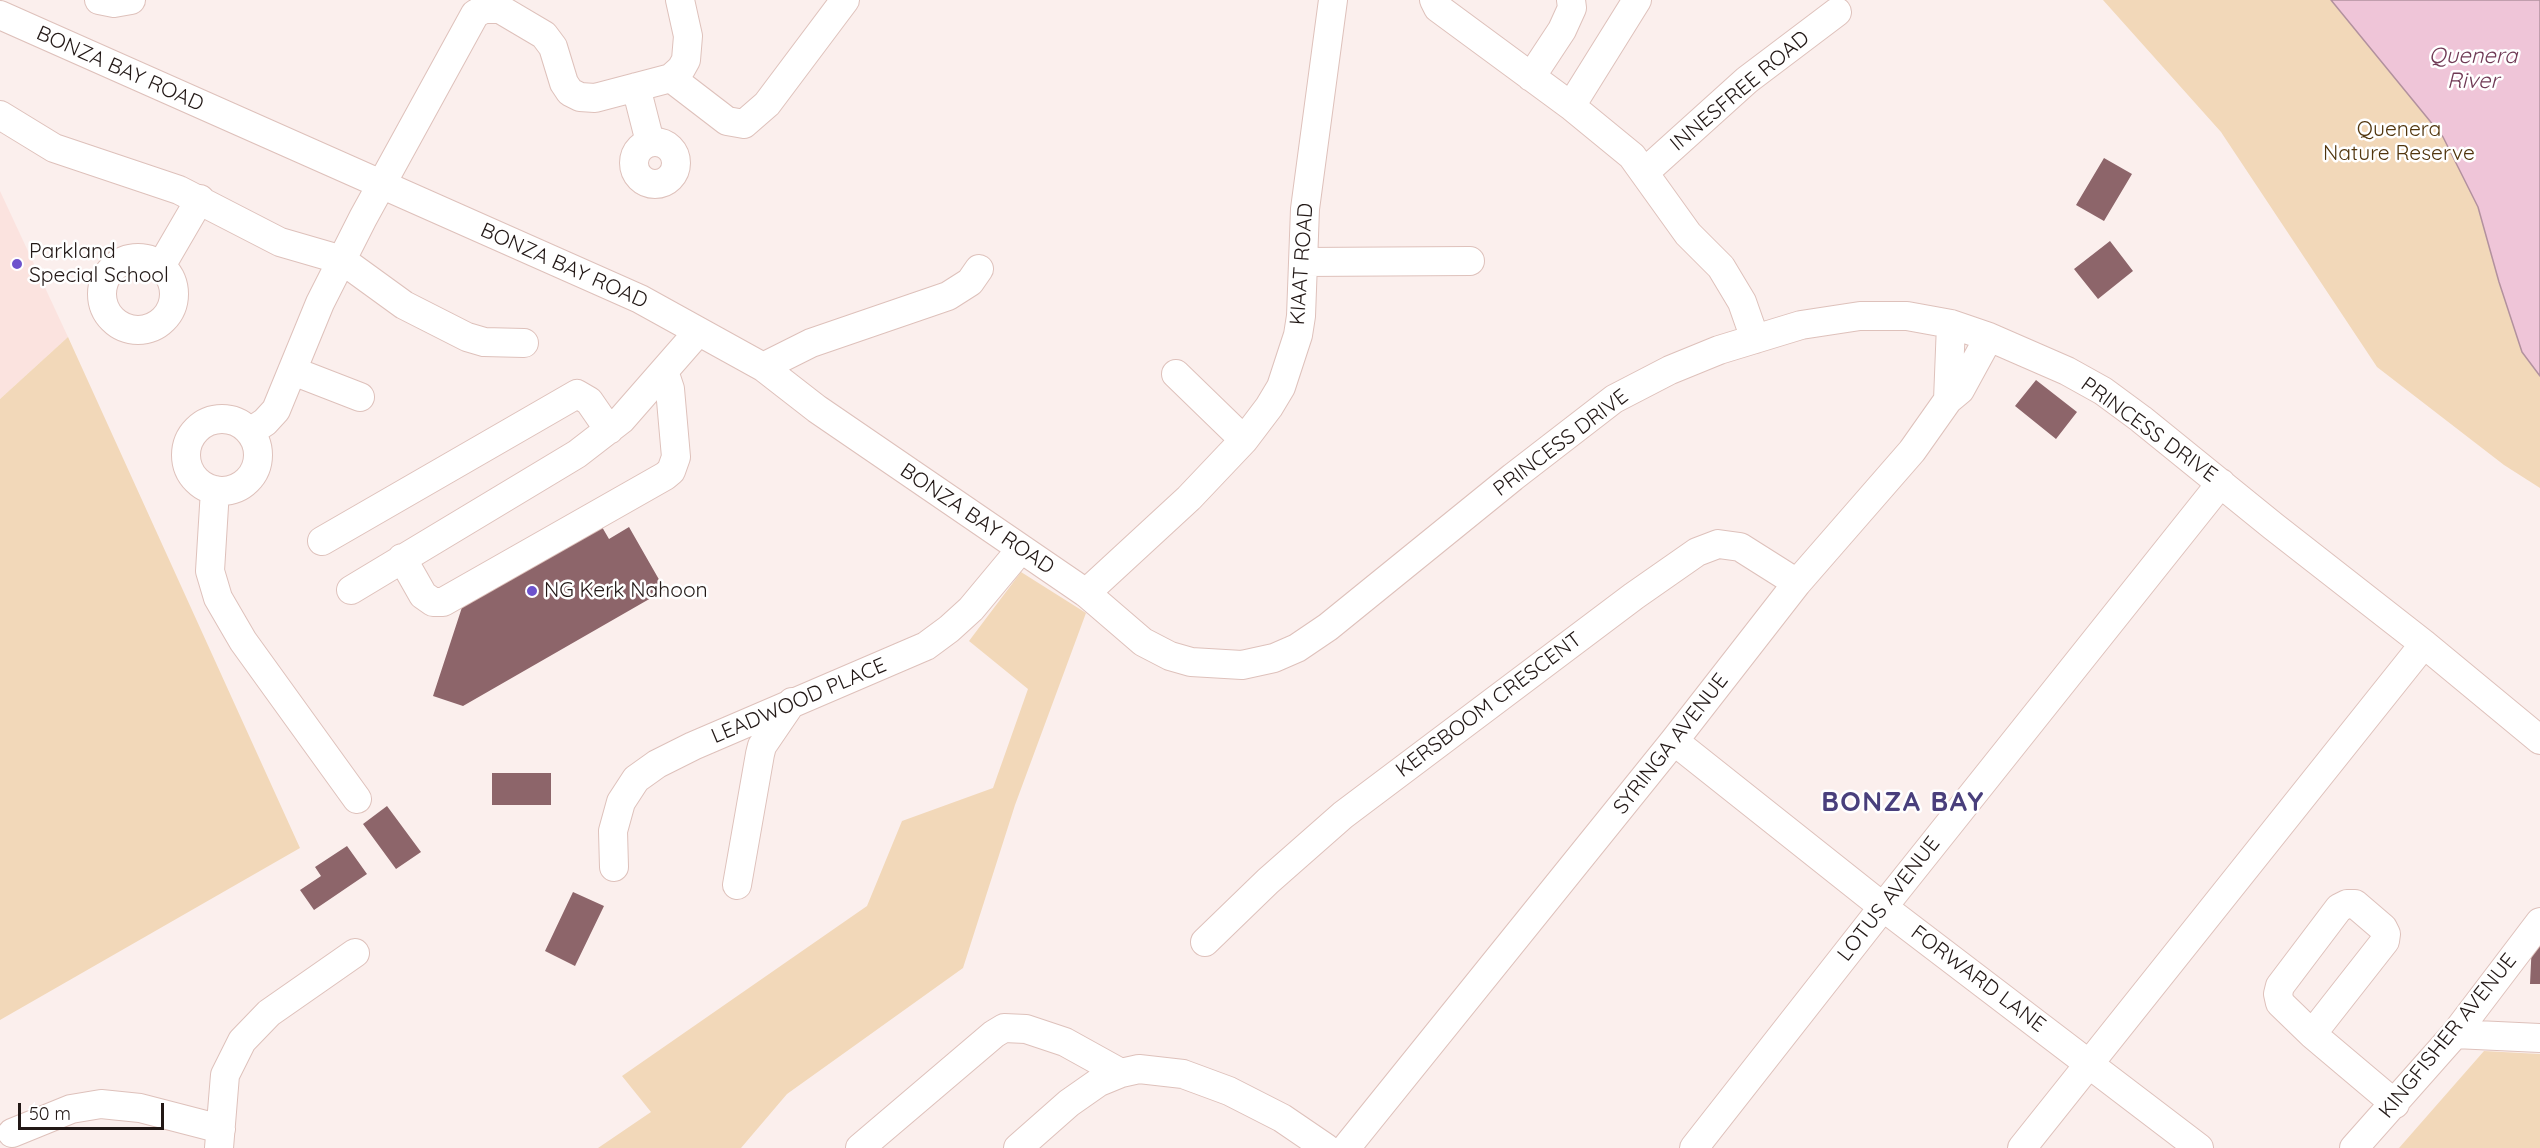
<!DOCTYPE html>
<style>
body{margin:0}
#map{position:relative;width:2540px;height:1148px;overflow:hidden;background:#fbefed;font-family:Quicksand,sans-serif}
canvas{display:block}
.scale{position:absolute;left:18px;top:1103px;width:146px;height:27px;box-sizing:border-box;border:3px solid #221816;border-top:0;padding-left:8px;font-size:18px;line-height:21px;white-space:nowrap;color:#221816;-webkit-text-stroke:4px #fff;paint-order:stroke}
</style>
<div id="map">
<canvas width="2540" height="1148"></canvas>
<div class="scale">50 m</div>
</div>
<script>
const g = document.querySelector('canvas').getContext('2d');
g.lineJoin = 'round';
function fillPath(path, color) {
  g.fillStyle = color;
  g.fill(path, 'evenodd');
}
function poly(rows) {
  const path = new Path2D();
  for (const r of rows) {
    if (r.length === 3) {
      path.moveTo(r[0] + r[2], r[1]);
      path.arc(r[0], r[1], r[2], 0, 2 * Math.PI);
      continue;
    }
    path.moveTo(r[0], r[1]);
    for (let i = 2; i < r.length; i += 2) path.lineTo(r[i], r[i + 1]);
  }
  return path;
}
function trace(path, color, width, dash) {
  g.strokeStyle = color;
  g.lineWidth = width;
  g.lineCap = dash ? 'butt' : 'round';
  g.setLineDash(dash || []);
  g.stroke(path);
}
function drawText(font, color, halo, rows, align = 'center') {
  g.font = font + ' Quicksand,sans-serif';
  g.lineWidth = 5;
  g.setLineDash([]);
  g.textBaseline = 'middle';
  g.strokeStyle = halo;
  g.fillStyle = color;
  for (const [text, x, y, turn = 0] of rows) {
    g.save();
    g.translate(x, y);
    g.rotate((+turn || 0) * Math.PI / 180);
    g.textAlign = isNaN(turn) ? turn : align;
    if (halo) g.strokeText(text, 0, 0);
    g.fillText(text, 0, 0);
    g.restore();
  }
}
fillPath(poly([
 [0,191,68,337,0,399]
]), '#fbe3df');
fillPath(poly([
 [2103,0,2540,0,2540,488,2504,465,2377,367,2221,132],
 [68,337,300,848,0,1020,0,399],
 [1021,572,1086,613,1015,805,963,968,787,1094,741,1148,598,1148,651,1112,622,1076,867,906,902,821,993,788,1028,689,969,641],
 [2484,1051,2540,1054,2540,1148,2399,1148]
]), '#f2d8b9');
const water = poly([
 [2331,0,2540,0,2540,376,2522,352,2499,282,2478,207,2443,137,2331,0]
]);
fillPath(water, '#efc5d8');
trace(water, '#b2919e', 1.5);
fillPath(poly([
 [2104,158,2132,174,2104,221,2076,205],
 [2110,241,2133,271,2098,299,2074,269],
 [2036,380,2077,412,2056,439,2015,406],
 [598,520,609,539,629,527,665,590,463,706,433,696,466,595],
 [492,773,551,773,551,805,492,805],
 [387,806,421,852,396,869,363,824],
 [347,846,367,874,314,910,300,890,321,876,315,867],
 [573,892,604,906,575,966,545,951],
 [2532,942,2540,943,2540,984,2530,984]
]), '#8d656a');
const minor = poly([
 [99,0,114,3,131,0],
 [1434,0,1438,8,1571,106],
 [1637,0,1571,106,1632,156,1688,234,1721,267,1742,302,1755,339],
 [0,15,640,299,763,367,817,409,1086,593,1143,642,1170,656,1191,662,1242,665,1274,658,1297,648,1328,627,1513,477,1614,399,1670,370,1719,350,1801,325,1860,316,1907,316,1951,324,1989,337,2067,371,2103,391,2141,419,2273,526,2424,644,2540,740],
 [1531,77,1562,30,1572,8,1571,0],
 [671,78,727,121,744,124,767,104,845,0],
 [636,87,650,142],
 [0,115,54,148,179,190,280,242,342,260,404,305,467,337,484,342,524,343],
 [655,163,21],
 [1645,172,1747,80,1837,12],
 [138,294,36],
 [1304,262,1470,261],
 [161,266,200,199],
 [763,367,811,343,948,296,970,282,979,269],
 [293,371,360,397],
 [1176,374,1244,440],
 [1948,400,1951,324],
 [222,455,36],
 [250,432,265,422,276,410,320,303,363,218,475,14,484,9,500,9,544,35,553,47,564,83,570,92,580,97,595,98,671,78,681,69,686,60,688,36,680,0],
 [215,490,210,571,218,598,243,641,357,799],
 [322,541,577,394,589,401,609,430],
 [402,558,423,595,433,602,443,602,665,476,671,471,676,457,670,389,664,371],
 [351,590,577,454,621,420,698,332],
 [1086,593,1189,498,1244,440,1269,407,1281,387,1298,335,1301,316,1305,209,1333,0],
 [1674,741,1883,907,2199,1148],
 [614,867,613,831,621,802,636,779,657,764,693,746,926,646,949,629,971,609,1021,549],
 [737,885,760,754,762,746,792,702],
 [1205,942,1268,881,1343,815,1634,596,1697,552,1718,544,1740,547,1797,583],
 [2312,1034,2385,941,2386,934,2383,928,2355,904,2347,904,2339,908,2280,986,2278,994,2280,1003,2312,1034,2395,1104],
 [2455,1034,2540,1038],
 [12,1133,71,1109,101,1104,140,1108,221,1129],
 [219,1148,225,1075,242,1041,269,1013,355,953],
 [860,1148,994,1034,1004,1028,1026,1029,1065,1042,1121,1073],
 [1018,1148,1069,1103,1099,1082,1121,1073,1139,1069,1183,1074,1229,1091,1282,1118,1326,1148],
 [1346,1148,1674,741,1797,583,1912,451,1948,400,1960,390,1989,337],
 [1694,1148,1883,907,2221,483],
 [2022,1148,2424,644],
 [2354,1148,2455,1034,2540,922]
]);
trace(minor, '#dec1bb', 30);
trace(minor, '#fff', 28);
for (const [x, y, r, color] of [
 [17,264,6,"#6d53cd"],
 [532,591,6,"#6d53cd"]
]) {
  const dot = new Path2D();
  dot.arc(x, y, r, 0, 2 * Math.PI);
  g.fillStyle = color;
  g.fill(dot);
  trace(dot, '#fff', 2);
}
drawText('21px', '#221816', '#fff', [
 ["BONZA BAY ROAD",120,69,24],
 ["INNESFREE ROAD",1740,91,-40],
 ["KIAAT ROAD",1302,264,-86],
 ["BONZA BAY ROAD",564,266,24],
 ["PRINCESS DRIVE",2149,430,36],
 ["PRINCESS DRIVE",1561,443,-37],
 ["BONZA BAY ROAD",977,519,34],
 ["LEADWOOD PLACE",799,701,-23],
 ["KERSBOOM CRESCENT",1489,705,-37],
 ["SYRINGA AVENUE",1671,744,-52],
 ["LOTUS AVENUE",1889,899,-52],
 ["FORWARD LANE",1978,979,37],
 ["KINGFISHER AVENUE",2448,1036,-51]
]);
drawText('21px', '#51350d', '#fff', [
 ["Quenera",2399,130],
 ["Nature Reserve",2399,154]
]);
drawText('21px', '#221816', '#fff', [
 ["Parkland",29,252],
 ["Special School",29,276],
 ["NG Kerk Nahoon",544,591]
], 'left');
drawText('italic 22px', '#703a55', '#fff', [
 ["Quenera",2473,56],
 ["River",2473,81]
]);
g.letterSpacing = '1.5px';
drawText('bold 27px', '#493f7c', '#fff', [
 ["BONZA BAY",1903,803]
]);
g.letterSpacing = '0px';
</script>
